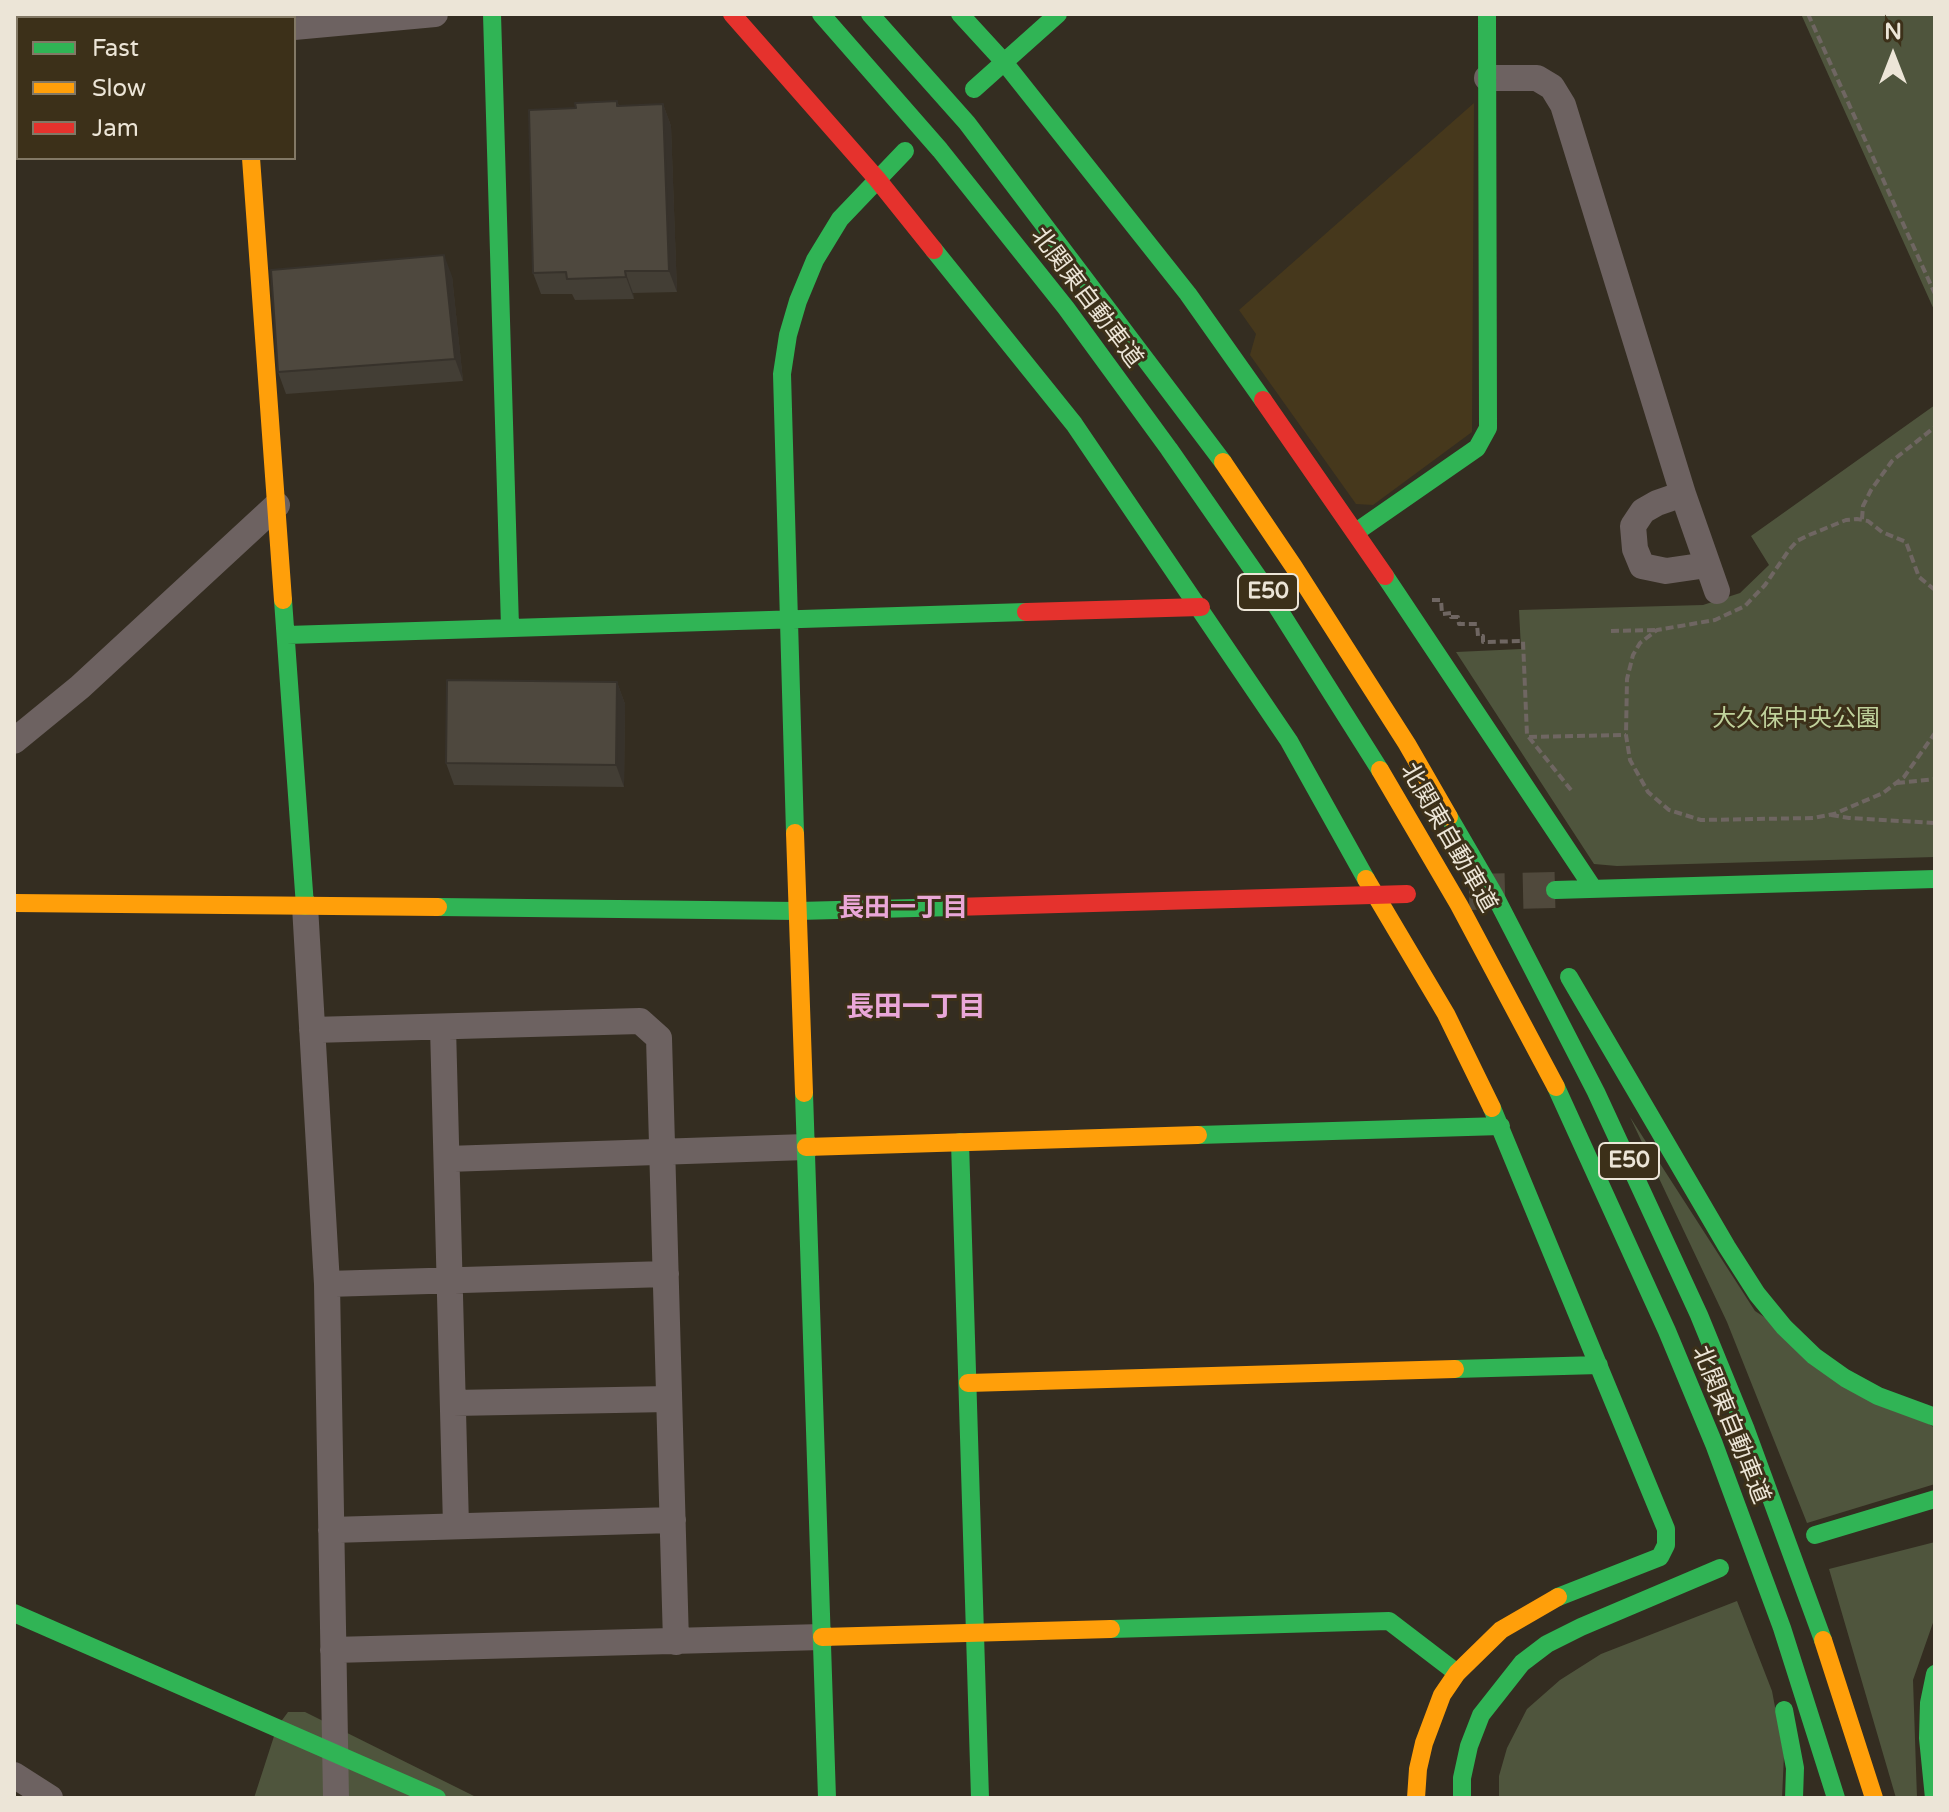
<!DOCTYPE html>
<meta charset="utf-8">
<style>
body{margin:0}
#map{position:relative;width:1949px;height:1812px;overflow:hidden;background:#342d21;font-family:"Varela Round",sans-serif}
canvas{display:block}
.frame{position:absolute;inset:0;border:16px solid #ece5d7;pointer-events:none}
.legend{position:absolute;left:16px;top:16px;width:280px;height:144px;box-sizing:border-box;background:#3c3019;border:2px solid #827865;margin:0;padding:10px 14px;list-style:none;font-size:24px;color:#ece5d7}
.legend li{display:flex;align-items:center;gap:16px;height:40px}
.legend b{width:40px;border:2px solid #827865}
.north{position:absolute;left:1853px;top:16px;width:80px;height:80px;-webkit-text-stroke:6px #3c3019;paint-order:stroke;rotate:0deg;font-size:22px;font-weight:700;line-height:32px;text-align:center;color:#ece5d7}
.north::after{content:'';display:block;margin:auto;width:28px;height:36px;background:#ece5d7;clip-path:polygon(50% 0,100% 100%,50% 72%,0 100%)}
</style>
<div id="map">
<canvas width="1949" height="1812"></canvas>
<div class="frame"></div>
<ul class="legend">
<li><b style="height:10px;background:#30b455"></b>Fast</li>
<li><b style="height:10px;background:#ff9f0a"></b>Slow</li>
<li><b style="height:10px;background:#e5322d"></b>Jam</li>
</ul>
<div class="north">N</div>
</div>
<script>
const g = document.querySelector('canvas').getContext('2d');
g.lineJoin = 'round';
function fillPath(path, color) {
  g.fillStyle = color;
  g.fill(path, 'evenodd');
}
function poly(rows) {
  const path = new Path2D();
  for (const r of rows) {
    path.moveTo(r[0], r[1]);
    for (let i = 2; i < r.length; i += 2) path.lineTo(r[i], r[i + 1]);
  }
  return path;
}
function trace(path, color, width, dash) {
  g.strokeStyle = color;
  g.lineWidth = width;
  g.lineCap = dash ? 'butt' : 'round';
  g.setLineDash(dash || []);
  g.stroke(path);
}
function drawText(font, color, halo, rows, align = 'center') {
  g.font = font + ' "Varela Round","Noto Sans JP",sans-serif';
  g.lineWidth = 6;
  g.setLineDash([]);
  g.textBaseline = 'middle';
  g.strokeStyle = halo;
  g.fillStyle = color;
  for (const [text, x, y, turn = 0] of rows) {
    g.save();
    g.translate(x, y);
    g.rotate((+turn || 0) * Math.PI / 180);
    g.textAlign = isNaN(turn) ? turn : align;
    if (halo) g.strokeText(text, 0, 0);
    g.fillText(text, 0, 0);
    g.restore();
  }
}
fillPath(poly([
 [1474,103,1472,432,1373,505,1356,504,1250,355,1256,334,1239,310]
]), '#46381c');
fillPath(poly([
 [1801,14,1935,14,1935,312],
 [1935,405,1935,857,1617,866,1594,864,1456,652,1521,649,1519,610,1703,605,1740,593,1769,565,1751,536],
 [1630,1117,1755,1311,1935,1428,1935,1484,1807,1523,1727,1322],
 [1935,1542,1935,1617,1913,1680,1917,1798,1896,1798,1829,1569],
 [1737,1601,1772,1691,1784,1755,1782,1798,1499,1798,1499,1776,1507,1748,1527,1709,1560,1680,1601,1654],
 [288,1712,305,1712,478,1798,254,1798,277,1727]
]), '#4f553d');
trace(poly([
 [1469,892,1555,890]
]), '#50493c', 36, [36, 18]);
trace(poly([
 [1808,14,1935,294],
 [1862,519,1863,506,1871,490,1892,461,1935,427],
 [1935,590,1919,577,1906,542,1882,532,1868,521,1857,519,1846,520,1809,535,1797,541,1789,550,1765,585,1745,606,1715,620,1657,630,1640,643,1633,655,1627,679,1626,735,1630,760,1648,792,1669,810,1701,820,1813,818,1834,814,1883,793,1904,777,1935,733],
 [1432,600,1441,600,1442,614,1451,613,1451,617,1458,617,1459,624,1477,624,1478,636,1483,636,1483,642,1523,641,1527,735,1571,790],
 [1611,631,1655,630],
 [1529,737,1626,735],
 [1897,783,1935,779],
 [1831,815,1849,818,1935,823]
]), '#6f6662', 4, [8, 4]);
trace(poly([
 [294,27,435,14],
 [1487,78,1537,78,1552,87,1563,105,1683,494,1717,591],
 [1683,494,1657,503,1643,511,1633,526,1635,549,1642,566,1666,571,1707,565],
 [14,741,80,687,277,505],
 [305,906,327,1284,336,1798],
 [443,1027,456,1526],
 [312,1030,640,1021,659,1038,676,1642],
 [447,1159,806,1147],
 [327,1284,666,1274],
 [453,1403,669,1399],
 [331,1530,673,1520],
 [333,1650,822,1637],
 [14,1775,50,1798]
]), '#6d6261', 26);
trace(poly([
 [240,14,240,18],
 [492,14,510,627],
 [821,14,940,150,1066,308,1169,449,1262,583,1380,770],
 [870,14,967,123,1223,462],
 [960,14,1004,62,1188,294,1263,400],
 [974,89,1058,14],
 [934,250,1074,424,1289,741,1366,879],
 [1356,532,1477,448,1488,428,1487,14],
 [1385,576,1593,888],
 [283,600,305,906],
 [287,635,1026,612],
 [1449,817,1495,896,1596,1092,1699,1315,1746,1430,1823,1640],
 [795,833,782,374,788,335,798,301,815,260,840,219,905,151],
 [1555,890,1935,879],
 [438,907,798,911,954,907],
 [1569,977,1727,1247,1757,1294,1784,1327,1814,1356,1845,1378,1878,1396,1935,1417],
 [1556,1087,1667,1331,1714,1444,1782,1628,1836,1798],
 [804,1093,827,1798],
 [1492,1108,1666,1529,1666,1545,1660,1557,1558,1597],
 [1198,1135,1501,1126],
 [960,1142,980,1798],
 [1455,1369,1599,1365],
 [1815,1535,1935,1499],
 [14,1613,437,1798],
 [1111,1629,1389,1621,1457,1673],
 [1784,1710,1795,1768,1794,1798],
 [1462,1798,1462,1778,1469,1746,1481,1715,1522,1663,1547,1644,1581,1627,1720,1568],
 [1934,1798,1928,1738,1929,1703,1935,1674]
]), '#30b455', 18);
trace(poly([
 [251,158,283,600],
 [1223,462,1294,567,1407,744,1449,817],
 [1380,770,1459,905,1556,1087],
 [795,833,804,1093],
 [1366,879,1446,1014,1492,1108],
 [14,903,438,907],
 [806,1147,1198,1135],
 [968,1383,1455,1369],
 [822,1637,1111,1629],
 [1823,1640,1874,1798],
 [1416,1798,1418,1769,1424,1743,1442,1695,1457,1673,1501,1630,1558,1597]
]), '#ff9f0a', 18);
trace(poly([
 [732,14,877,179,934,250],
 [1263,400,1385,576],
 [1026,612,1201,607],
 [954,907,1407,894]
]), '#e5322d', 18);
fillPath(poly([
 [617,101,619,106,663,104,671,126,677,292,633,293,634,299,575,300,572,294,541,294,533,273,576,108],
 [452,276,463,381,286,394,278,372],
 [617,682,625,704,624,787,454,785,446,763]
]), '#433e35');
fillPath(poly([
 [663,104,671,126,677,292,669,271],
 [444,255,452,276,463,381,455,359],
 [625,271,633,293,634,299,626,277],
 [617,682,625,704,624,787,616,765]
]), '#37322b');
const building = poly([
 [617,101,617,106,663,104,669,271,625,271,626,277,567,279,566,272,533,273,529,110,576,108,575,103,617,101],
 [444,255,455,359,278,372,271,270,444,255],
 [447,680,617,682,616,765,446,763,447,680]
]);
fillPath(building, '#4e483e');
trace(building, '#37322b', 2);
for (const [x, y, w] of [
 [1268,592,60],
 [1629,1161,60]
]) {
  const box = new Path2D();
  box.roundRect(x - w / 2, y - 18, w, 36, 6);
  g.fillStyle = '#3c3019';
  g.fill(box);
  trace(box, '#ece5d7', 2);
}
drawText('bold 22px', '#ece5d7', null, [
 ["E50",1268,592],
 ["E50",1629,1161]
]);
drawText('24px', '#ece5d7', '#3c3019', [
 ["北関東自動車道",1086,298,53],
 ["北関東自動車道",1448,838,60],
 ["北関東自動車道",1730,1425,68]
]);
drawText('24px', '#c0d29c', '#3c3019', [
 ["大久保中央公園",1796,720]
]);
drawText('bold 26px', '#eaa7d7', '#3c3019', [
 ["長田一丁目",903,909]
]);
drawText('bold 28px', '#eaa7d7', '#3c3019', [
 ["長田一丁目",916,1009]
]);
</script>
